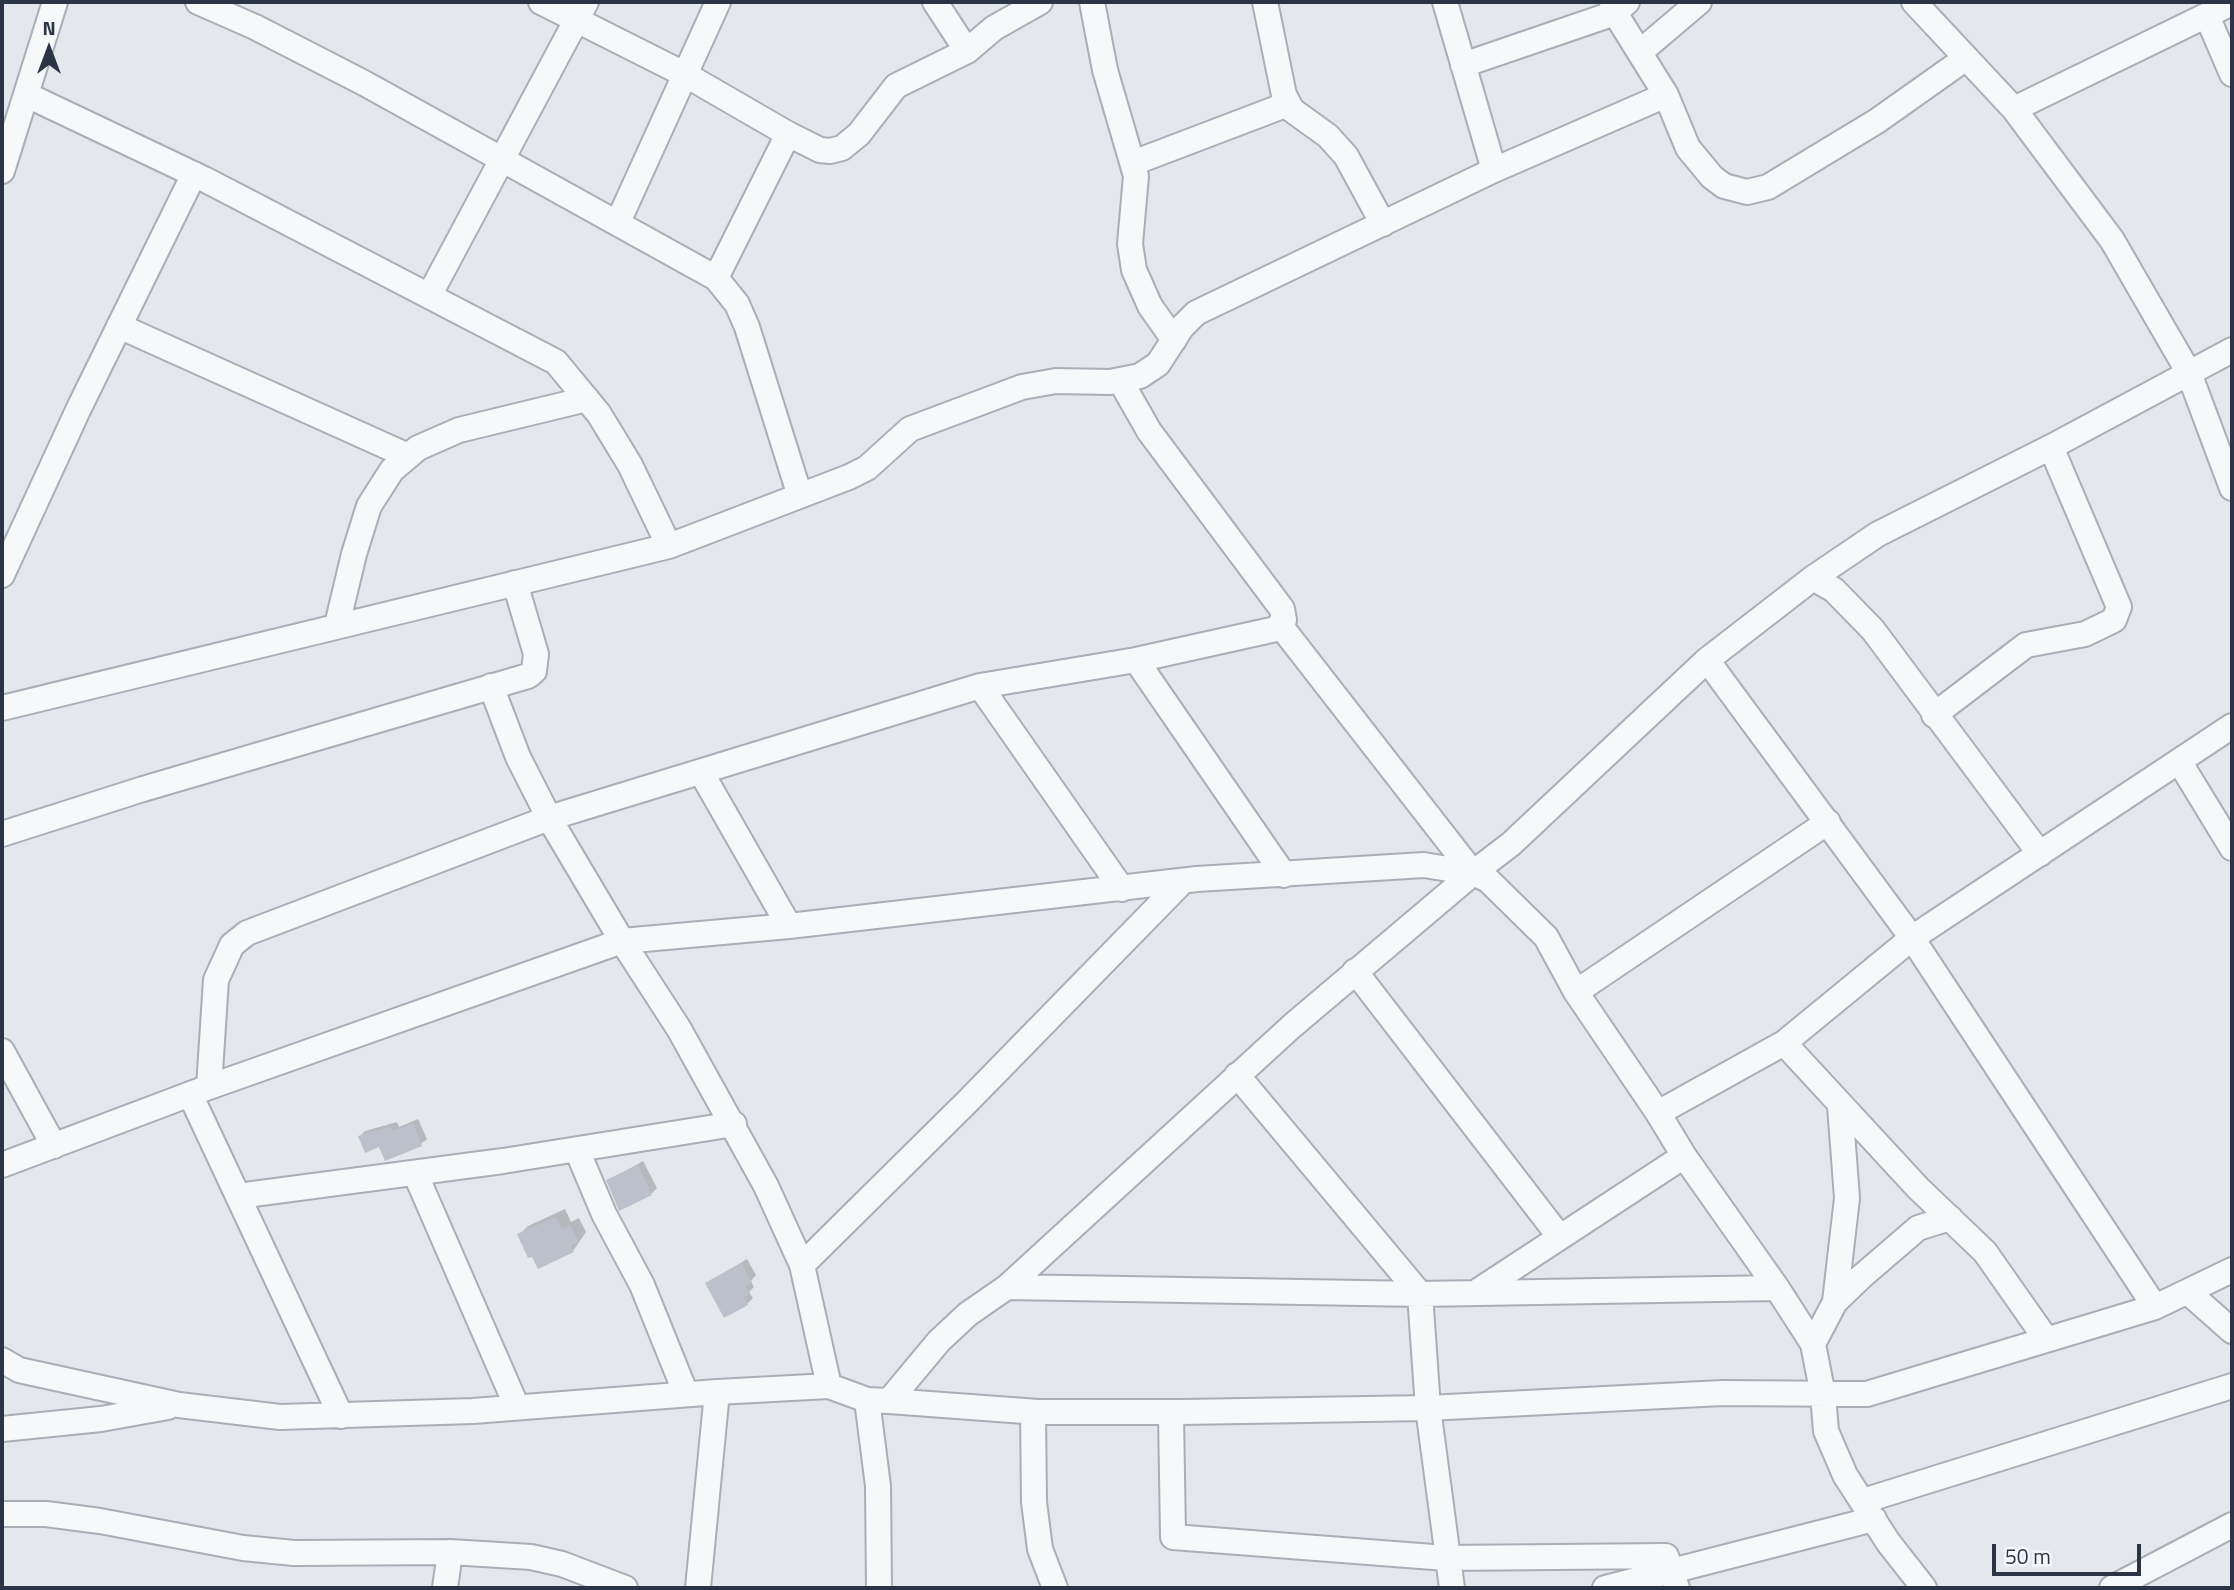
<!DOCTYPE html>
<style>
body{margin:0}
#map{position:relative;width:2234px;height:1590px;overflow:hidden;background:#e4e7ec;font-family:"Titillium Web",sans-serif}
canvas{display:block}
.frame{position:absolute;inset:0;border:4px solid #2b3445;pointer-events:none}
.north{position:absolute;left:14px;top:14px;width:70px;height:70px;-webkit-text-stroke:5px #f4f6f9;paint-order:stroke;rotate:0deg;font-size:19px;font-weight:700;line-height:28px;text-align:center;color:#2b3445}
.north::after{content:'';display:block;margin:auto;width:24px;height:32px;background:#2b3445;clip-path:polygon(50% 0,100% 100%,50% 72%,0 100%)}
.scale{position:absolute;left:1992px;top:1544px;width:149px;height:32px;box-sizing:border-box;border:4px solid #2b3445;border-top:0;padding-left:9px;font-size:21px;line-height:24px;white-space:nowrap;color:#2b3445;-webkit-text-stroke:5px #f4f6f9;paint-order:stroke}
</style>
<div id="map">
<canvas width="2234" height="1590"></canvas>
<div class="frame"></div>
<div class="north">N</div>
<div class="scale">50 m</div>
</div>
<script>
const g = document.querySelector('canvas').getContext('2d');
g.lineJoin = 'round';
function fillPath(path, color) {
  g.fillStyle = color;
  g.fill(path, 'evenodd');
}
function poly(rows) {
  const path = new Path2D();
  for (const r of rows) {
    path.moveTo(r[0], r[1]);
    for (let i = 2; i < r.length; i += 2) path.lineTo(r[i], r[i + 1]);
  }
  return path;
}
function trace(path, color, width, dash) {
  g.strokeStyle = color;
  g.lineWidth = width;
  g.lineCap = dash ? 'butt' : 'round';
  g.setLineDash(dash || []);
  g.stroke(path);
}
fillPath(poly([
 [418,1119,427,1139,421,1144,380,1145,360,1136,365,1131,397,1122,399,1127],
 [643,1161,657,1188,651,1194,608,1181],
 [565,1209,571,1222,579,1218,586,1232,573,1251,519,1235,528,1226],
 [747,1259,756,1275,751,1281,754,1287,749,1292,753,1298,747,1304,707,1283]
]), '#0003');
fillPath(poly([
 [413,1123,422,1146,385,1161,379,1147,365,1153,358,1136,391,1127,393,1131],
 [638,1165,652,1195,619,1211,606,1180],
 [556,1217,562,1229,570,1225,578,1242,571,1246,574,1252,538,1269,532,1257,528,1258,517,1234],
 [741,1263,752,1282,745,1286,750,1294,744,1297,748,1305,724,1318,705,1283]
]), '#bbc0ca');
const minor = poly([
 [198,2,255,27,364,83,716,278,737,304,747,327,799,493],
 [541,2,686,75,788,134,820,150,830,151,842,148,859,134,896,86,967,51,994,28,1040,2],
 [935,2,967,51],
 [1092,2,1105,70,1136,176,1130,244,1134,270,1150,306,1174,340],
 [1265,2,1284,95,1292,110,1328,136,1346,156,1383,224],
 [1445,2,1494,170],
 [1627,2,1615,13,1666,95,1688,148,1712,177,1724,186,1747,192,1768,187,1877,121,1966,58],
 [1914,2,2014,109,2112,240,2189,373,2232,488],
 [2207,16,2232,74],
 [1640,52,1699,2],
 [1463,65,1615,13,1612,2],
 [27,95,204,179,556,362,599,414,630,465,669,546],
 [2014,109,2232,3],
 [1133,163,1288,104],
 [2,171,55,2],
 [618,222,718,2],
 [716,278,788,134],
 [429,296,586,2],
 [119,326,408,456],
 [2,575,79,408,194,174],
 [1813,578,1834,590,1873,630,2040,854],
 [337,625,354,554,369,506,392,470,418,448,459,430,587,399],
 [1280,625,1473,873,1488,880,1546,937,1576,992,1658,1113],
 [1136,660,1284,875],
 [1707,660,1912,938,2155,1307],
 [491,686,518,757,549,818,622,941,679,1029,766,1186,802,1265,829,1386],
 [980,686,1136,660,1276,629,1284,620,1282,609,1149,431,1120,380],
 [2,708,669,546,849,477,867,468,910,429,1022,387,1056,381,1110,382,1140,376,1158,364,1182,327,1196,313,1494,170,1666,95],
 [1934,715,2026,645,2085,634,2114,620,2119,607,2051,447],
 [2179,761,2232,848],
 [701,772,789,926],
 [2,834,143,789,528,676,534,671,536,654,515,583],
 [1355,971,1559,1236],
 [1576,992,1828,822],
 [1784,1043,1918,1188,1985,1252,2046,1339],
 [2,1051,54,1146],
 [1237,1075,1420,1294,1428,1408,1452,1588],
 [209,1087,216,980,232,945,247,933,549,818,980,686,1122,889],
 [190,1094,341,1416],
 [577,1150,604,1214,642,1285,686,1394],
 [2,1165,209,1087,622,941,789,926,1197,879,1424,865,1473,873,1511,844,1707,660,1813,578,1878,534,2051,447,2232,350],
 [415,1173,517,1407],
 [238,1196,503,1161,734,1124],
 [802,1265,967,1102,1183,881],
 [1007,1287,1420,1294,1777,1288,1813,1344,1823,1395,1826,1431,1845,1475,1888,1542,1924,1588],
 [1777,1288,1684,1156,1658,1113,1784,1043,1912,938,2232,726],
 [1475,1293,1684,1156],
 [2189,1293,2232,1331],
 [1835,1302,1847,1198,1840,1106],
 [1813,1344,1835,1302,1861,1277,1918,1228,1950,1218],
 [2,1360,19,1370,179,1405,280,1417,473,1411,717,1392,829,1386,867,1400,889,1401,939,1341,968,1314,1007,1287,1292,1026,1473,873],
 [867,1400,878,1486,879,1588],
 [889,1401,1038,1412,1182,1412,1428,1408,1722,1393,1867,1394,2155,1307,2232,1270],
 [1033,1412,1034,1502,1040,1549,1055,1588],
 [1171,1412,1173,1537,1446,1558,1666,1556,1677,1588],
 [2,1429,101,1419,168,1407],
 [1863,1501,2232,1386],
 [2,1514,46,1514,100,1521,243,1548,294,1553,450,1552,531,1557,562,1564,625,1588],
 [445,1588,450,1552],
 [698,1588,717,1392],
 [1605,1588,1874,1519],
 [2112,1588,2232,1525]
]);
trace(minor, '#a9aeb7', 28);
trace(minor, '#f7f8fa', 24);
</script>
